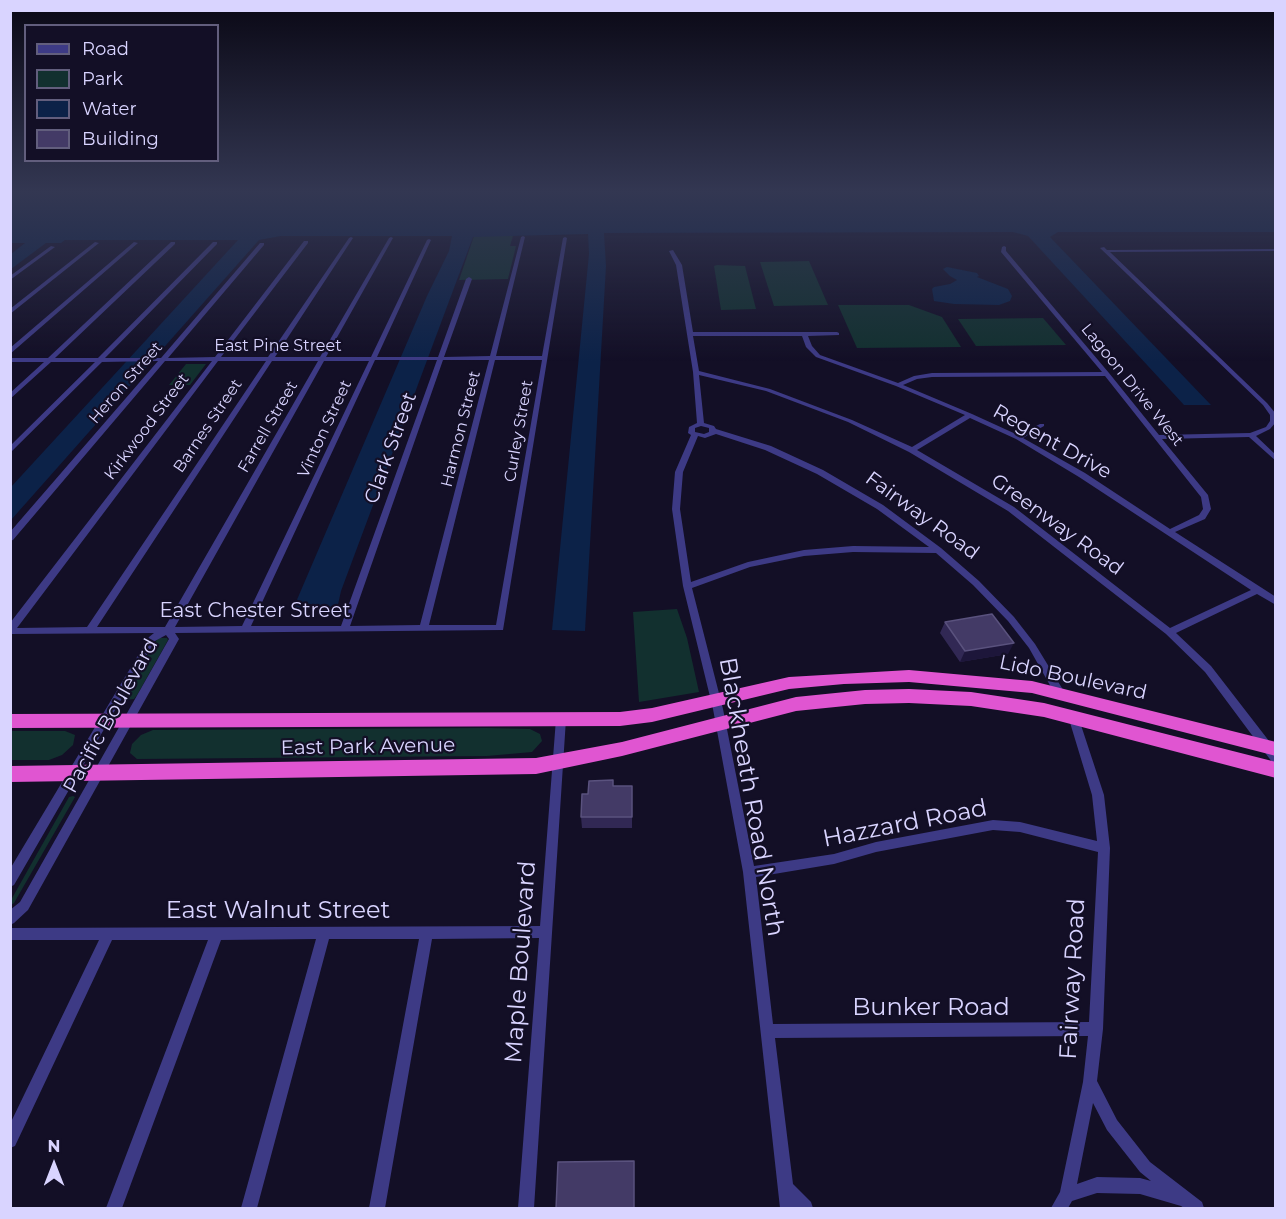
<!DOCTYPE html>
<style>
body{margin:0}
#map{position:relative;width:1286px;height:1219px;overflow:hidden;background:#130f26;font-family:Montserrat,sans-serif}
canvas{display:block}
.frame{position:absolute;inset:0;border:12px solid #d9d4ff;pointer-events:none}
.legend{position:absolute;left:24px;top:24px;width:195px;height:138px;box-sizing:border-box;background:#130f26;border:2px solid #625e7d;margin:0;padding:8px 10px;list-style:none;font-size:18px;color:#d9d4ff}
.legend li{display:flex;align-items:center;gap:12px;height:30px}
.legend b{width:30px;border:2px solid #625e7d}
.north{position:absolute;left:24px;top:1135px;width:60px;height:60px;-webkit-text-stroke:4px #130f26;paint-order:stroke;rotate:0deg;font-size:16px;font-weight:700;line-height:24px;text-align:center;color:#d9d4ff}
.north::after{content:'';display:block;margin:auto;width:21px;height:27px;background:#d9d4ff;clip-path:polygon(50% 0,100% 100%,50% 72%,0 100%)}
</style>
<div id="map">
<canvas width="1286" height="1219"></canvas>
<div class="frame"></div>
<ul class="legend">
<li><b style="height:8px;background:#3d3a85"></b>Road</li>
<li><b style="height:16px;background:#12302f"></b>Park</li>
<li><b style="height:16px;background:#0c2248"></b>Water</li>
<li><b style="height:16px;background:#433a66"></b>Building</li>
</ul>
<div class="north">N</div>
</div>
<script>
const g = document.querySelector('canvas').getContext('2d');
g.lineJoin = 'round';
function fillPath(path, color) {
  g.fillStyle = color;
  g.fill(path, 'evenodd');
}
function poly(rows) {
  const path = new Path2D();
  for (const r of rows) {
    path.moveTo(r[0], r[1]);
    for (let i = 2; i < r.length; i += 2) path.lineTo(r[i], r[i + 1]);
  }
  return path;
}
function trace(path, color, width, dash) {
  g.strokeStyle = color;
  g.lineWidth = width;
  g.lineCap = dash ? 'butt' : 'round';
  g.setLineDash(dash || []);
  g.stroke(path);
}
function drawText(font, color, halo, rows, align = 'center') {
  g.font = font + ' Montserrat,sans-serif';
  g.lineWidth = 4.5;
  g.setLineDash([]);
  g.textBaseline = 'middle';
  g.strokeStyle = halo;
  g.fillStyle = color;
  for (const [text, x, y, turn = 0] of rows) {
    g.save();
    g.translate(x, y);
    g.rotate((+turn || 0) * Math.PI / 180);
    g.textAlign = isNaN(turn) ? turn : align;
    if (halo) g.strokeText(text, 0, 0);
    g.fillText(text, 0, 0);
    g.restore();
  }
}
fillPath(poly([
 [474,236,513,236,510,246,516,246,508,279,459,280],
 [809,261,828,305,774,306,760,262],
 [717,265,745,266,756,309,721,310,714,266],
 [838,305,909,305,942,317,961,347,857,348],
 [1043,318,1066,345,976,346,958,319],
 [186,364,206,364,190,385,169,385],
 [677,609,687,638,699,692,639,702,633,612],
 [158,638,167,638,168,640,137,695,134,699,124,700,121,697],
 [487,728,530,729,540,734,542,741,532,752,487,756,137,759,130,753,132,744,141,735,153,730],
 [11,731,65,731,75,735,73,745,62,755,49,760,11,760],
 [73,796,75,797,14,903,11,905,11,900,69,797]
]), '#12302f');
fillPath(poly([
 [11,190,1275,190,1275,232,1058,232,1050,237,1211,405,1184,405,1028,236,1013,232,604,233,606,266,585,631,552,630,589,254,588,234,473,237,341,591,337,609,293,609,427,296,449,251,452,236,281,236,259,240,11,520,11,487,238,240,65,240,61,243,46,243,11,269,11,254,25,243,11,243],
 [947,267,977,273,979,276,977,277,1008,289,1012,296,1010,301,999,305,954,304,934,301,932,289,934,287,950,284,957,280,950,276,943,269]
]), '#0c2248');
fillPath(poly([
 [523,236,525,237,496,356,542,356,563,238,565,237,567,238,503,630,175,633,179,639,28,910,14,923,10,925,10,910,20,902,169,639,166,635,155,641,14,885,10,887,10,869,149,637,154,633,10,634,10,623,212,361,165,361,13,540,10,541,10,532,158,361,102,362,10,453,10,446,95,362,51,362,10,399,10,393,44,362,10,362,10,358,48,358,171,242,175,242,175,244,55,358,98,358,213,242,217,242,217,244,105,358,161,358,260,243,264,243,264,245,168,358,215,357,304,241,308,241,308,243,221,357,268,357,349,238,351,237,353,238,275,357,320,357,389,238,391,237,393,238,326,357,371,357,427,240,429,239,431,240,377,357,438,357,466,279,469,277,472,279,444,357,490,356,521,237,523,236],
 [375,360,437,360,341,626,251,626,375,360],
 [443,360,489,360,420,625,350,626,443,360],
 [495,360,542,360,496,625,429,625,495,360],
 [218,361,266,361,87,627,17,628,218,361],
 [272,361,318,361,165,627,97,627,272,361],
 [324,361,369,361,242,626,175,627,324,361],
 [95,242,99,243,10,314,10,309,95,242],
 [134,242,138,243,10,354,10,348,134,242],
 [51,246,55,247,10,280,10,276,51,246],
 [1004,246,1006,247,1006,251,1109,373,1159,435,1250,433,1266,427,1270,421,1270,415,1263,405,1100,248,1104,247,1107,250,1276,249,1276,251,1110,252,1267,403,1276,414,1276,422,1270,429,1256,436,1276,455,1276,461,1249,437,1162,439,1208,495,1211,509,1205,519,1175,532,1276,597,1276,605,1257,594,1176,633,1211,666,1276,750,1276,763,1272,762,1205,672,1166,634,1008,511,909,452,848,422,766,391,699,375,704,423,714,426,716,429,771,446,823,470,883,505,941,548,979,581,1014,617,1035,644,1065,693,1064,696,1060,697,1056,696,1029,648,1008,621,973,585,936,553,853,552,804,556,750,567,692,588,723,709,754,866,834,854,876,842,993,820,1020,822,1097,841,1092,795,1068,716,1069,713,1073,712,1077,713,1104,795,1110,848,1103,1029,1097,1081,1117,1120,1150,1162,1202,1202,1204,1208,1184,1208,1181,1206,1140,1194,1097,1193,1072,1201,1068,1208,1051,1208,1060,1192,1083,1082,1088,1036,775,1038,793,1184,811,1202,813,1208,780,1208,743,872,713,709,683,586,672,509,675,472,691,435,688,433,689,427,697,423,693,372,676,265,669,251,673,250,682,265,693,332,837,332,839,333,839,335,808,336,812,346,820,355,898,383,914,376,932,373,1102,372,1001,252,1002,247,1004,246],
 [693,336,802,336,806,347,816,357,896,386,965,415,912,447,852,420,770,389,699,371,693,336],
 [1105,376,1201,497,1203,509,1199,515,1170,529,1085,473,1023,438,1044,426,1044,424,1040,424,1018,435,972,414,903,385,917,379,932,377,1105,376],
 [970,418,1016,439,1079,477,1251,590,1170,628,1014,507,917,450,970,418],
 [701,426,709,428,709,432,704,434,695,432,695,428,701,426],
 [716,434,765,450,817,474,877,509,929,547,853,546,804,550,748,562,691,582,680,509,683,472,698,436,705,438,716,434],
 [993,830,1020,832,1098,852,1089,1022,773,1024,756,877,834,864,876,852,993,830],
 [1093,1103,1107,1130,1140,1172,1151,1181,1140,1178,1097,1177,1077,1184,1093,1103],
 [561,715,565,716,566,719,534,1208,518,1208,539,938,432,939,385,1208,369,1208,419,939,329,939,257,1208,241,1208,316,939,221,940,122,1208,106,1208,208,940,112,940,15,1146,10,1148,10,1124,99,940,10,940,10,928,540,926,556,719,557,716,561,715]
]), '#3d3a85');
fillPath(poly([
 [909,670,1032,681,1276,742,1276,756,1032,693,909,682,844,684,789,689,652,722,620,726,10,728,10,714,620,712,652,708,789,677,909,670],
 [909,689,971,692,1044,703,1276,762,1276,778,1044,717,971,706,909,703,865,704,796,711,622,756,536,774,10,782,10,766,536,758,622,742,796,697,865,690,909,689]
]), '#e055d1');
fillPath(poly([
 [945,622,1008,654,960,662,940,633],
 [613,786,632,786,632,828,582,828,581,817]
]), '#312854');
fillPath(poly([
 [1014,643,1008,654,960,662,965,651]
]), '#1d163a');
const building = poly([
 [992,614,1014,643,965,651,945,622,992,614],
 [613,780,613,786,632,786,632,817,581,817,582,794,588,794,589,781,613,780],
 [634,1161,634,1209,556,1209,558,1162,634,1161]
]);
fillPath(building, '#433a66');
trace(building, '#5a527e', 1.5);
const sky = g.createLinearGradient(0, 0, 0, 361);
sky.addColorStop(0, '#0a0815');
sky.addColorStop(0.53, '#333752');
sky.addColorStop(1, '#33375200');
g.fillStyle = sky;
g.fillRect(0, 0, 1286, 361);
drawText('16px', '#d9d4ff', '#130f26', [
 ["East Pine Street",278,346],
 ["Heron Street",126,383,-49],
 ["Lagoon Drive West",1132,385,51],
 ["Barnes Street",208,426,-56],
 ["Kirkwood Street",147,427,-53],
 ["Farrell Street",268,427,-60],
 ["Vinton Street",325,429,-65],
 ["Harmon Street",461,429,-76],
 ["Curley Street",519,431,-80]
]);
drawText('20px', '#d9d4ff', '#130f26', [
 ["Regent Drive",1052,442,29],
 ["Clark Street",391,448,-70],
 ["Fairway Road",922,516,36],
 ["Greenway Road",1057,525,36],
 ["East Chester Street",255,611],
 ["Lido Boulevard",1073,678,12],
 ["Pacific Boulevard",111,716,-61],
 ["East Park Avenue",368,747,-1]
]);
drawText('24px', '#d9d4ff', '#130f26', [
 ["Blackheath Road North",751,797,80],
 ["Hazzard Road",905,824,-11],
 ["East Walnut Street",278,911],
 ["Maple Boulevard",521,962,-86],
 ["Fairway Road",1073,979,-87],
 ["Bunker Road",931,1008]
]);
</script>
